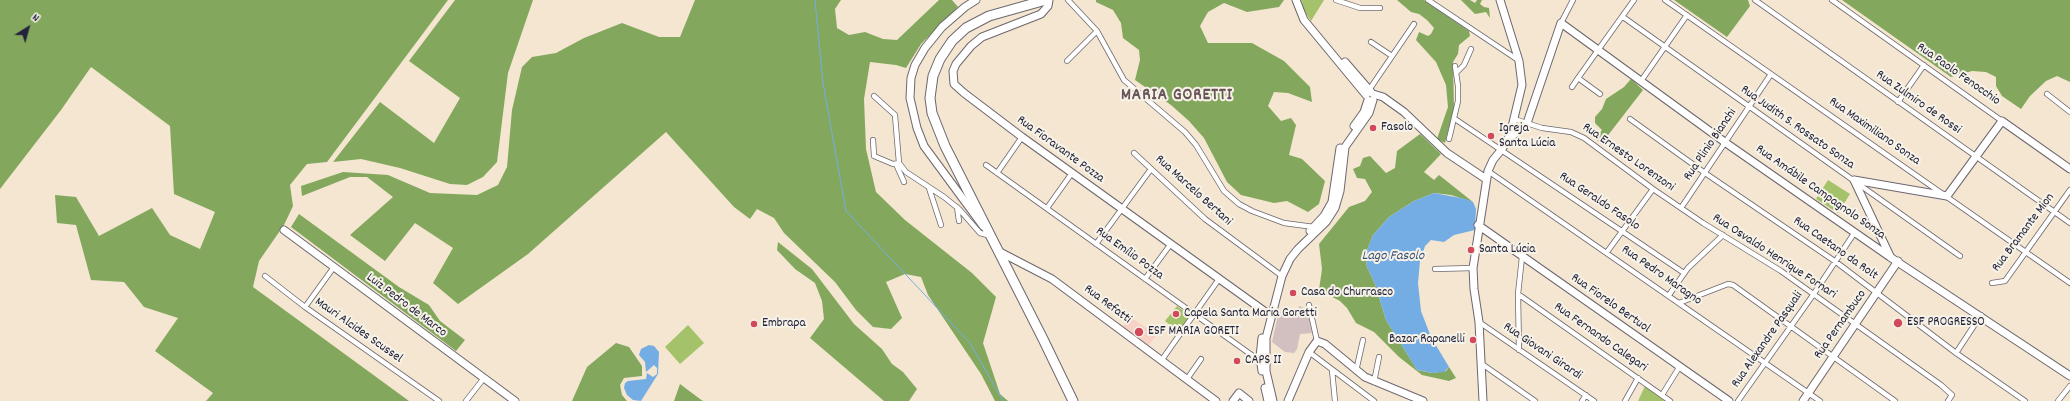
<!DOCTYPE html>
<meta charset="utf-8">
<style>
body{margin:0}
#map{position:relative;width:2070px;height:401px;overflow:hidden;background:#f4e6d0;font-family:Dekko,sans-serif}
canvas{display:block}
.north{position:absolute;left:8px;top:8px;width:40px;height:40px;-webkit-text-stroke:3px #f7f3e8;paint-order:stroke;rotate:37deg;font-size:11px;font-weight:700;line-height:16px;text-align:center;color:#22223b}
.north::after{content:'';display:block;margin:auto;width:14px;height:18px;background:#22223b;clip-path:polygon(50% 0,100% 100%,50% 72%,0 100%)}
</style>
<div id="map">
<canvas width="2070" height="401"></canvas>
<div class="north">N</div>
</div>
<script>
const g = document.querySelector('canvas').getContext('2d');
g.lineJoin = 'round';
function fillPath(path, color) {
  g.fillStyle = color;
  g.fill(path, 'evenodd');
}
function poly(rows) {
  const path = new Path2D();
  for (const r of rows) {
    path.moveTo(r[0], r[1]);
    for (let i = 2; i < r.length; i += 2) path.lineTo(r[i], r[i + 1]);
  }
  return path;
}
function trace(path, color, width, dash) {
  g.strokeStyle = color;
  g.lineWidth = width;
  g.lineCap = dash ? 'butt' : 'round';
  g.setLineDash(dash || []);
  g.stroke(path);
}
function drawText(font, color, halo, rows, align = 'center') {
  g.font = font + ' Dekko,sans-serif';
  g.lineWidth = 4;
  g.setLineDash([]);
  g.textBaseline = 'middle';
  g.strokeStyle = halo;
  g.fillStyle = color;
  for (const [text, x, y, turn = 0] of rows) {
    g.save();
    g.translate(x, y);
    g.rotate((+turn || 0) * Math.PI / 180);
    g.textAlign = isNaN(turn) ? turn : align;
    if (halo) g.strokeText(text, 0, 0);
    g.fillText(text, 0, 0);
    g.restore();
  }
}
fillPath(poly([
 [1130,317,1157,335,1146,348,1122,328]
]), '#f7d1c6');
fillPath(poly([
 [1299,306,1307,309,1312,333,1300,334,1297,349,1294,353,1285,352,1272,342,1279,311,1295,317]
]), '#d2bfbf');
fillPath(poly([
 [1301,0,1324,0,1311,21,1304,10],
 [1828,180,1850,194,1838,213,1816,199],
 [1177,306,1190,316,1179,332,1165,321],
 [688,325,704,343,680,364,665,347],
 [1645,386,1665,401,1638,401]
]), '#a4c269');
fillPath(poly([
 [0,0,448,0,327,162,307,164,290,185,293,206,284,225,259,261,253,287,409,401,206,401,213,393,155,351,178,318,144,307,124,282,91,280,76,225,57,223,55,195,76,197,99,236,152,208,170,235,200,249,215,212,174,194,170,126,91,67,61,110,0,189],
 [455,0,533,0,508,73,497,162,483,177,467,185,450,184,400,168,361,159,333,162,380,102,434,143,460,98,409,61],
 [695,0,841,0,835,9,837,28,849,35,865,32,883,39,897,40,939,0,952,0,958,7,921,44,906,68,896,65,870,62,864,99,866,149,876,192,905,220,972,273,996,297,983,343,1000,394,1008,401,995,401,981,374,928,295,921,277,905,274,886,282,902,318,891,329,873,327,856,310,835,282,784,233,774,218,757,209,750,219,734,207,666,132,528,254,458,304,433,283,453,248,415,223,385,261,350,235,393,197,367,177,350,177,302,196,301,186,343,172,388,175,430,193,477,195,498,185,507,167,512,110,522,67,532,57,556,53,584,38,622,23,659,37,680,37],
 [1096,0,1284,0,1279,7,1247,12,1224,3,1208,12,1200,26,1208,43,1252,43,1284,61,1310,87,1312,102,1288,93,1274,92,1268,106,1281,121,1291,118,1296,125,1289,155,1302,159,1325,181,1319,204,1308,212,1287,201,1274,203,1241,195,1227,182,1204,138,1189,121,1171,105,1135,80,1140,60,1139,50,1123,38,1121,23,1113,10,1096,2],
 [1397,0,1424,0,1469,31,1470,36,1459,45,1458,54,1453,62,1454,108,1445,143,1437,139,1448,107,1446,85,1436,62,1416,40,1419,32,1428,36,1431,34,1434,28,1427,20,1419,14,1411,12],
 [1461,0,1470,0,1475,3,1477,0,1482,0,1480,4,1484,7,1489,8,1490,18,1486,12,1475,14],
 [1674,0,1748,0,1750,6,1727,37],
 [1842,0,2070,0,2070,82,2057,76,2046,81,2030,96,2021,109,2002,96,1996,86,1996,77,1986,72,1972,71,1951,77],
 [1631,79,1643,90,1602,143,1595,139,1602,130,1595,123,1595,117,1602,109,1606,99,1624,87],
 [1420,134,1441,154,1424,172,1434,180,1439,175,1473,202,1451,195,1434,193,1414,201,1389,217,1373,235,1365,255,1367,267,1375,284,1386,320,1414,365,1417,370,1432,373,1446,371,1449,367,1456,378,1449,381,1422,375,1399,357,1374,332,1356,323,1347,308,1340,301,1319,290,1322,269,1319,244,1349,207,1365,201,1372,192,1365,179,1357,178,1353,169,1360,166,1363,158,1370,156,1386,173,1395,168,1397,151],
 [299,214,399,287,429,305,440,321,465,340,456,351,291,227],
 [778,242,812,269,854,324,882,349,892,364,903,372,917,389,909,401,884,401,810,338,824,319,822,301,815,283,795,269,777,250],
 [616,343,629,347,642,366,642,376,624,378,620,385,622,395,627,401,572,401,587,367],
 [680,384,700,399,703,401,674,401]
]), '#83a85d');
fillPath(poly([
 [1434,193,1466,199,1473,202,1476,209,1475,230,1454,235,1444,242,1431,240,1425,246,1420,261,1418,283,1421,311,1431,337,1449,367,1444,372,1432,373,1417,370,1386,320,1375,284,1367,267,1365,255,1373,235,1389,217,1414,201],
 [649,345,654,346,659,352,658,374,641,401,633,400,627,395,624,388,625,383,628,381,646,379,647,373,653,377,657,374,657,368,654,365,646,372,645,362,639,355,641,349]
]), '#73ade4');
trace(poly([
 [815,0,823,83,846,211,970,343,1003,401]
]), '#73ade4', 1);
const street = poly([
 [1068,0,1097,31,1124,80,1185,132,1196,145,1224,191,1239,204,1252,211,1284,223,1314,227],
 [1336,0,1360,8,1380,8],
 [1428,0,1518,60],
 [1665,0,2070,283],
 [1755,0,2070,223],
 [1832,0,2002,121],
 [1623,17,1960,256],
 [1561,23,1573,0],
 [1371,42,1392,56],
 [1067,61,1097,31],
 [1456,73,1464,65,1471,49],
 [1641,81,1687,15],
 [1572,87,1578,78],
 [1369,90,1414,24],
 [1600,94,1578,78,1634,0],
 [2047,94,2070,112],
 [874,96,895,115,899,163,906,172,944,197,959,209,980,233,991,236],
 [1898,102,1924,65],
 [1455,119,1684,273],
 [1514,119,1542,128,1571,132,1584,138,1653,189,1703,223,1781,271,1941,385,1952,395,1948,401],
 [1630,119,1705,173,1836,262,1956,353,2025,401],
 [1449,139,1458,101,1458,86,1455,66],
 [873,140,874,156,893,164,899,163],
 [1134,153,1205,219,1282,276],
 [896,164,904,182],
 [986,165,1260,361],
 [1488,171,1820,401],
 [997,173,1022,137],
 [929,188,941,225],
 [957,207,959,221],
 [1047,208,1072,173],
 [1681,208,1771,74],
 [1096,244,1151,169],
 [1607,252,1653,189],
 [1435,269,1473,268],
 [265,276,305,307,439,401],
 [1145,279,1170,245],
 [1992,283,2005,281,2070,190],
 [1518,294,1670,401],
 [1669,295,1688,268,1723,235],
 [1679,303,1728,284,1733,285,1895,401],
 [1309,305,1317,341],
 [305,307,334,267],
 [1479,322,1594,401],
 [1519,350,1518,294,1522,257],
 [1309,352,1374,401],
 [1956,353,1981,315],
 [1161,361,1219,279],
 [1482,364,1535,401],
 [1332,370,1335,401],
 [1356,371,1363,340],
 [1187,379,1201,359],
 [1374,382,1379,357],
 [1662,395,1680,366],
 [466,401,484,378],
 [1582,401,1586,395],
 [1625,401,1638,378],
 [1738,401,1813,295,1855,232],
 [2058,401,2070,386]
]);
const secondary = poly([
 [976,0,965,7,942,27,925,48,915,65,911,78,910,98,917,128,924,146,983,226],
 [1049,0,1048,6,1041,14,982,37,971,46,956,64,953,71,954,84,964,93,1022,137,1271,316],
 [1296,0,1304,20,1366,95],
 [1345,62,1371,92],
 [1373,94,1383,97,1404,112,1447,153,1486,179],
 [1354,126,1364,112,1368,100],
 [1507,141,1527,123,1561,23,1726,143,1890,257,2070,376],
 [1854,180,1947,196,2002,121,2070,169],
 [1854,180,1890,256],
 [1478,225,1729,401],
 [284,230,515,401],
 [1310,231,1324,216,1332,202,1340,148],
 [998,251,1052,279,1216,401],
 [1262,371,1260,357,1262,338],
 [1265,388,1268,401],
 [1233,401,1239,393,1249,401],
 [1273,401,1266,371,1266,338,1282,276,1290,259,1298,249,1326,222,1335,208,1340,191,1345,147,1369,113,1373,100],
 [1288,401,1309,352,1317,341,1325,344,1365,377,1423,401],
 [1483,401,1479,322,1474,289,1473,268,1488,171,1493,160,1502,149,1510,135,1522,85,1519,61,1500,0],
 [1803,401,1898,261]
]);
const highway = poly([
 [1046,0,989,16,966,28,952,41,940,59,933,76,930,98,932,113,945,146,1043,339,1073,401]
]);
trace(street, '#6c676f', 6);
trace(secondary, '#6c676f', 9);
trace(highway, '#6c676f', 11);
trace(street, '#fff', 4.5);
trace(secondary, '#fff', 7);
trace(highway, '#fff', 9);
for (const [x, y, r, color] of [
 [1373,128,4,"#d1495b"],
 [1491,136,4,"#d1495b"],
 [1471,250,4,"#d1495b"],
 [1293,293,4,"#d1495b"],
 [1176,314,4,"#d1495b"],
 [1898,323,5,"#d1495b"],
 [754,324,4,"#d1495b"],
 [1139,332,5,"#d1495b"],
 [1473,340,4,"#d1495b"],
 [1237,361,4,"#d1495b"]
]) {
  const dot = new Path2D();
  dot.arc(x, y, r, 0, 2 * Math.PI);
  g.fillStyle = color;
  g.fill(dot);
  trace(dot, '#f7f3e8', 1.5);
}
drawText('13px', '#22223b', '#f7f3e8', [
 ["Rua Paolo Fenocchio",1958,75,35],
 ["Rua Zulmiro de Rossi",1918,103,35],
 ["Rua Judith S. Rossato Sonza",1797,128,35],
 ["Rua Maximiliano Sonza",1874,132,35],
 ["Rua Plinio Bianchi",1711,145,-56],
 ["Rua Fioravante Pozza",1060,150,36],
 ["Rua Ernesto Lorenzoni",1628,158,35],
 ["Rua Marcelo Bertani",1193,191,42],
 ["Rua Amábile Campagnolo Sonza",1820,193,35],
 ["Rua Geraldo Fasolo",1599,202,34],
 ["Rua Bramante Mion",2024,233,-53],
 ["Rua Caetano da Rolt",1835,249,35],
 ["Rua Emílio Pozza",1129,254,36],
 ["Rua Osvaldo Henrique Fornari",1774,257,33],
 ["Rua Pedro Maragno",1661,276,35],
 ["Rua Fiorelo Bertuol",1610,304,35],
 ["Rua Refatti",1107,305,37],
 ["Luiz Pedro de Marco",406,306,37],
 ["Rua Pernambuco",1841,325,-55],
 ["Mauri Alcides Scussel",358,331,35],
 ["Rua Fernando Calegari",1600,338,35],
 ["Rua Alexandre Pasquali",1768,340,-55],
 ["Rua Giovani Girardi",1542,352,34]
]);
drawText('13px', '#22223b', '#f7f3e8', [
 ["Fasolo",1381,128],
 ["Igreja",1499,129],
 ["Santa Lúcia",1499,144],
 ["Santa Lúcia",1479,250],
 ["Casa do Churrasco",1301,293],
 ["Capela Santa Maria Goretti",1184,314],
 ["ESF PROGRESSO",1907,323],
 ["Embrapa",762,324],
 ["ESF MARIA GORETI",1148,332],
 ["Bazar Rapanelli",1465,340,"right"],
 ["CAPS II",1245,361]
], 'left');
drawText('italic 14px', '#3e5376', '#f7f3e8', [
 ["Lago Fasolo",1393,257]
]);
g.letterSpacing = '1px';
drawText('bold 17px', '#685659', '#f7f3e8', [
 ["MARIA GORETTI",1177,97]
]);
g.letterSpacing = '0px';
</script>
